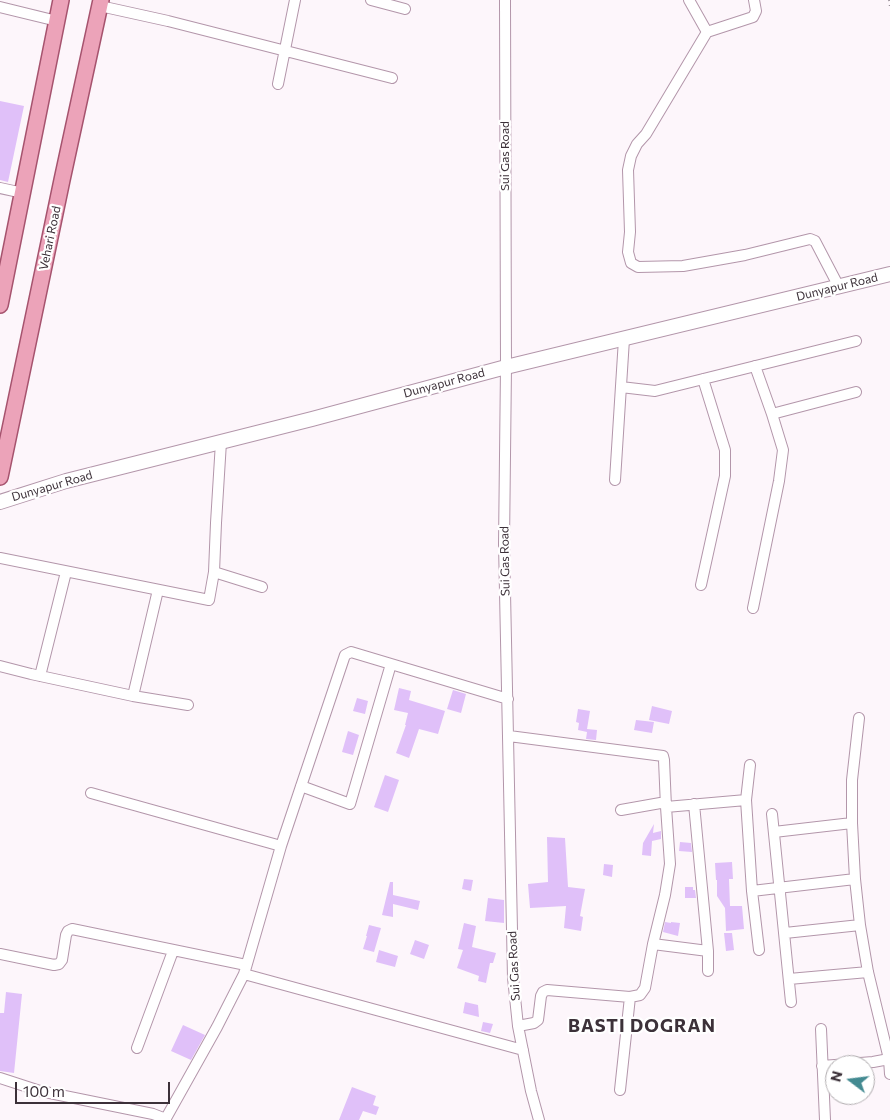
<!DOCTYPE html>
<style>
body{margin:0}
#map{position:relative;width:890px;height:1120px;overflow:hidden;background:#fdf6fb;font-family:Commissioner,sans-serif}
canvas{display:block}
.north{position:absolute;left:825px;top:1055px;width:50px;height:50px;box-sizing:border-box;background:#fff;border:1px solid #b1adb0;border-radius:50%;rotate:285deg;font-size:14px;font-weight:700;line-height:20px;text-align:center;color:#3c3139}
.north::after{content:'';display:block;margin:auto;width:18px;height:22px;background:#438a91;clip-path:polygon(50% 0,100% 100%,50% 72%,0 100%)}
.scale{position:absolute;left:15px;top:1082px;width:155px;height:22px;box-sizing:border-box;border:2px solid #3c3139;border-top:0;padding-left:6px;font-size:15px;line-height:18px;white-space:nowrap;color:#3c3139;-webkit-text-stroke:4px #fff;paint-order:stroke}
</style>
<div id="map">
<canvas width="890" height="1120"></canvas>
<div class="north">N</div>
<div class="scale">100 m</div>
</div>
<script>
const g = document.querySelector('canvas').getContext('2d');
g.lineJoin = 'round';
function fillPath(path, color) {
  g.fillStyle = color;
  g.fill(path, 'evenodd');
}
function poly(rows) {
  const path = new Path2D();
  for (const r of rows) {
    path.moveTo(r[0], r[1]);
    for (let i = 2; i < r.length; i += 2) path.lineTo(r[i], r[i + 1]);
  }
  return path;
}
function trace(path, color, width, dash) {
  g.strokeStyle = color;
  g.lineWidth = width;
  g.lineCap = dash ? 'butt' : 'round';
  g.setLineDash(dash || []);
  g.stroke(path);
}
function drawText(font, color, halo, rows, align = 'center') {
  g.font = font + ' Commissioner,sans-serif';
  g.lineWidth = 4.5;
  g.setLineDash([]);
  g.textBaseline = 'middle';
  g.strokeStyle = halo;
  g.fillStyle = color;
  for (const [text, x, y, turn = 0] of rows) {
    g.save();
    g.translate(x, y);
    g.rotate((+turn || 0) * Math.PI / 180);
    g.textAlign = isNaN(turn) ? turn : align;
    if (halo) g.strokeText(text, 0, 0);
    g.fillText(text, 0, 0);
    g.restore();
  }
}
fillPath(poly([
 [0,101,24,106,8,182,0,180],
 [399,688,411,691,409,700,445,711,438,734,419,729,409,758,396,753,406,725,405,725,408,713,394,710],
 [453,690,466,694,461,713,447,709],
 [357,698,368,701,365,714,353,711],
 [652,706,672,711,669,724,649,720],
 [578,709,590,711,587,729,597,730,596,740,586,739,587,732,578,730,579,723,576,722],
 [636,720,654,722,652,733,634,730],
 [348,731,359,735,353,755,342,752],
 [385,775,399,780,388,812,374,807],
 [654,824,653,833,661,831,661,839,652,841,651,856,642,855,643,843],
 [547,837,565,838,568,887,585,889,580,916,583,917,581,931,564,928,566,906,530,908,528,884,548,882],
 [680,842,691,843,692,852,679,851],
 [732,862,733,879,729,879,730,906,742,906,744,929,726,931,725,908,717,896,717,880,716,880,715,863],
 [604,864,613,865,612,877,603,875],
 [464,879,473,880,471,891,462,889],
 [390,882,393,882,393,895,420,901,418,910,393,904,393,917,382,915],
 [685,887,693,887,693,890,695,890,696,898,685,898],
 [488,898,504,900,504,923,485,921],
 [665,922,671,923,671,922,680,923,678,936,663,932],
 [464,923,476,926,472,947,496,953,493,963,490,963,486,983,478,981,479,976,457,968,463,950,458,949],
 [369,925,381,928,374,952,363,949,367,936,366,936],
 [724,933,732,933,734,950,726,951],
 [415,940,429,945,424,959,410,954],
 [379,950,398,956,395,967,376,962],
 [6,992,22,994,14,1073,0,1071,0,1013,4,1013],
 [465,1002,478,1005,479,1017,463,1013],
 [483,1022,493,1024,490,1033,481,1031],
 [183,1025,205,1035,191,1060,171,1051],
 [352,1087,376,1096,373,1105,379,1107,376,1115,363,1111,359,1120,339,1120]
]), '#e0c0f9');
const street = poly([
 [371,0,405,9],
 [505,0,506,367,504,544,513,978,518,1026,531,1091,539,1120],
 [689,0,707,32],
 [754,0,756,11,753,17,707,32,646,134,637,144,631,156,628,170,630,232,628,252,631,263,638,267,683,266,745,255,810,239,815,241,839,287],
 [100,6,168,21,392,78],
 [0,7,57,21],
 [278,84,295,0],
 [0,188,23,193],
 [621,387,655,391,856,341],
 [772,414,856,392],
 [615,480,624,339],
 [0,558,209,600,214,572,216,523,221,442],
 [214,572,262,587],
 [701,585,725,476,725,450,703,379],
 [753,608,779,481,783,450,772,414,755,366],
 [0,666,31,674,133,696,188,705],
 [40,676,66,572],
 [133,696,158,590],
 [859,718,852,780,852,823,855,879,860,925,868,972,889,1059,890,1074],
 [509,736,663,756,664,760,666,807,670,864,665,895,653,944,645,988,640,995,630,997,547,990,543,992,541,996,538,1020,534,1023,518,1026],
 [750,765,746,800,752,891,759,950],
 [301,786,350,804,391,664],
 [91,793,281,846],
 [694,804,708,951,708,971],
 [666,807,746,800],
 [621,810,666,802],
 [772,814,791,1002],
 [774,832,852,823],
 [752,891,855,879],
 [785,933,860,925],
 [653,944,708,951],
 [0,954,54,965,59,964,62,960,66,935,68,931,72,929,246,965],
 [244,974,523,1050],
 [789,979,868,972],
 [821,1029,825,1120],
 [137,1048,173,951],
 [822,1066,873,1062,889,1059],
 [0,1078,40,1091,153,1114,166,1119],
 [620,1090,630,997],
 [165,1120,217,1027,244,974,281,846,345,655,351,652,508,699]
]);
const secondary = poly([
 [0,502,66,481,312,419,506,367,890,274]
]);
const primary = poly([
 [0,305,61,0],
 [0,477,62,180,101,0]
]);
trace(street, '#b396aa', 12);
trace(secondary, '#b396aa', 16);
trace(primary, '#a6536e', 18);
trace(poly([
 [889,0,890,7]
]), '#999097', 2, [1, 4]);
trace(street, '#fff', 10);
trace(secondary, '#fff', 14);
trace(primary, '#eca3b9', 15);
drawText('12px', '#3c3139', '#fff', [
 ["Sui Gas Road",505,156,-90],
 ["Vehari Road",50,238,-78],
 ["Dunyapur Road",837,287,-14],
 ["Dunyapur Road",444,383,-15],
 ["Dunyapur Road",52,486,-16],
 ["Sui Gas Road",505,561,-91],
 ["Sui Gas Road",514,966,-93]
]);
g.letterSpacing = '1px';
drawText('bold 18px', '#3c3139', '#fff', [
 ["BASTI DOGRAN",642,1026]
]);
g.letterSpacing = '0px';
</script>
